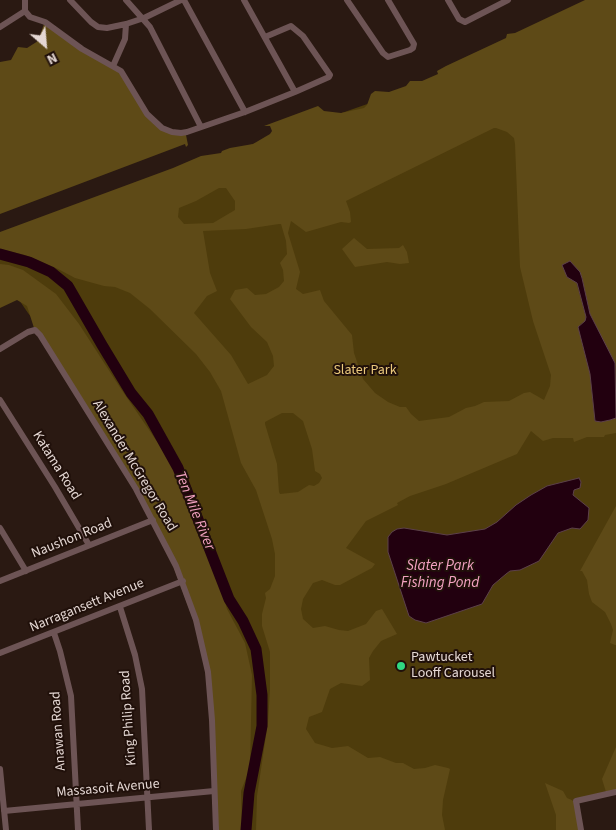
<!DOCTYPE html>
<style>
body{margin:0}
#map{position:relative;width:616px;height:830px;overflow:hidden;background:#2a1912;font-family:"Source Sans 3",sans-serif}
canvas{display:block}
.north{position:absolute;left:20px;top:20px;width:50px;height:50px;-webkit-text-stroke:4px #20100a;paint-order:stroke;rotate:153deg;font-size:14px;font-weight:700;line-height:20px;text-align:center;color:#e4d7d3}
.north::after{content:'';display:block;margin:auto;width:18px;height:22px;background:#e4d7d3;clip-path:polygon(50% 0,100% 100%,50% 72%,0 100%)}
</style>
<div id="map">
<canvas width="616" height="830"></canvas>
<div class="north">N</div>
</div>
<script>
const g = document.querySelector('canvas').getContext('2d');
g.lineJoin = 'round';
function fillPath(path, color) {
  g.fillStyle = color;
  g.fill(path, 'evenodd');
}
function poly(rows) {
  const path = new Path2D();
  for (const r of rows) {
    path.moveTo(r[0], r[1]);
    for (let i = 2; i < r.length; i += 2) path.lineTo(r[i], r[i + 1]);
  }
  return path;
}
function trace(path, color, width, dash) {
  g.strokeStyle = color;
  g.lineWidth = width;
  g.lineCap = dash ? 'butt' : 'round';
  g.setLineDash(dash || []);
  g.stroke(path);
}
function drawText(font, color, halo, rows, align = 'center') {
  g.font = font + ' "Source Sans 3",sans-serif';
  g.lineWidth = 4;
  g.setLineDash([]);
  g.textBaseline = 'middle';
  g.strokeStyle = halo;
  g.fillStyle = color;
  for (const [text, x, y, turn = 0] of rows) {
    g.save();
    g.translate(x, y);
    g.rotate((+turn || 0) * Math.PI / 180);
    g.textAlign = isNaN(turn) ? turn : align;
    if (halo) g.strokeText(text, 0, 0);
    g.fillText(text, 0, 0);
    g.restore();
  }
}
fillPath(poly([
 [616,0,616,787,606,792,571,801,577,830,227,830,217,700,185,570,51,342,28,313,0,272,0,237,190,166,436,80]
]), '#4e3c0c');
fillPath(poly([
 [585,0,616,0,616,367,590,314,582,278,570,261,586,317,585,322,580,324,590,374,595,421,610,420,616,418,616,433,605,435,604,437,587,437,574,442,573,438,553,438,543,441,531,431,517,454,446,484,410,496,397,503,398,505,366,521,346,548,375,564,372,568,340,585,335,585,322,580,313,583,303,599,301,609,303,619,313,628,325,626,339,630,348,631,366,624,376,611,382,609,397,634,381,641,373,651,369,658,370,680,362,686,341,683,330,689,322,712,309,717,306,729,315,743,332,748,348,746,368,758,380,757,396,763,403,763,414,769,425,768,435,765,448,768,450,769,443,800,442,815,445,830,256,830,257,796,268,722,270,689,270,652,262,626,262,614,266,598,265,593,270,589,275,576,275,554,272,539,256,490,241,463,221,391,210,372,196,354,150,309,130,293,115,287,104,286,75,278,58,269,25,255,0,249,0,232,173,168,201,156,221,153,222,151,230,148,253,144,270,134,272,131,270,126,264,126,318,106,324,111,341,113,364,108,367,105,371,94,375,91,389,92,406,86,410,81,422,81,438,74,437,71,446,66,506,38,507,34,515,33],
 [494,128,496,128,507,132,514,138,515,144,520,267,533,321,551,375,550,386,544,400,530,392,524,393,509,401,484,402,475,406,466,408,449,417,419,421,411,414,406,407,400,407,388,402,375,393,363,379,354,353,352,335,324,301,320,290,303,294,296,289,300,272,288,233,291,221,306,232,341,222,349,223,351,222,350,212,346,201],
 [219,188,226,188,235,201,235,210,213,223,184,224,178,217,179,208,196,201],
 [279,224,281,224,286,241,287,254,280,263,283,270,284,281,279,287,266,294,255,295,247,288,235,290,230,299,251,327,267,342,273,356,274,366,267,375,248,384,231,355,194,313,207,296,217,291,210,273,203,231,246,229],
 [282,413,293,413,303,421,312,449,315,471,320,474,322,478,319,483,314,486,309,485,298,492,280,494,279,492,277,464,265,424,265,422],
 [44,24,114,65,153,121,173,131,185,130,188,145,186,147,185,144,0,214,0,62,11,60,18,47,27,48,38,41],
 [354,238,367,249,399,248,403,245,407,252,409,263,400,264,387,262,355,267,342,249],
 [0,264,9,265,23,270,56,294,79,324,121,389,171,462,189,500,206,539,227,609,245,643,252,675,250,768,241,791,242,830,216,830,212,715,200,638,162,536,34,328,27,306,17,300,0,308],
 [616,506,616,645,615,645,610,643,613,630,611,624,605,612,592,602,589,594,587,580,582,571,580,571],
 [616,747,616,791,606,792,602,779],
 [545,783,563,791,567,798,574,801,580,830,556,830,556,815]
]), '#5e4a17');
const water = poly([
 [570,261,580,272,582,278,590,314,615,363,616,418,610,420,601,422,595,421,590,374,578,327,585,321,586,317,577,283,567,277,562,265,570,261],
 [579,478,581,482,580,488,574,490,573,495,589,508,588,520,580,529,572,528,558,533,539,561,520,570,510,571,506,574,493,585,482,604,426,623,415,620,409,616,388,552,388,537,392,532,397,529,404,528,447,535,485,529,497,522,516,505,531,495,547,486,579,478]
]);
fillPath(water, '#22000f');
trace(water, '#5c404a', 1);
trace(poly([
 [0,254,29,262,51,272,68,286,102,345,131,393,148,414,178,468,229,599,243,621,256,649,262,695,262,726,249,793,246,830]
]), '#22000f', 11);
trace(poly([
 [25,0,25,11,30,17,45,22,82,49,121,71,147,114,162,128,172,132,181,133,187,132,245,112,295,92,329,77,330,75,303,36,291,26,265,37],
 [70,0,91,22,98,27,107,28,126,24,144,18,181,0],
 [126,0,150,27,201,127],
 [184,0,245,112],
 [244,0,295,92],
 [347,0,383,53,388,57,410,50,413,48,414,44,388,0],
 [448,0,459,19,465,22,508,0],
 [0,27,25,11],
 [113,66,125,39,126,24],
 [0,349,28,332,35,330,40,335,136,489,176,566,196,620,208,672,212,720,216,830],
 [0,400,55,487,89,545],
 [0,528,26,571],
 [0,581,153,520],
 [120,607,135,655,142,689,149,830],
 [54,633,60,651,71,696,78,830],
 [0,653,183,581],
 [0,769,6,830],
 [4,811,214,791],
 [581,830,576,801,616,792]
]), '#6d5455', 6);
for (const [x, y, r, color] of [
 [401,666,5,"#30d882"]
]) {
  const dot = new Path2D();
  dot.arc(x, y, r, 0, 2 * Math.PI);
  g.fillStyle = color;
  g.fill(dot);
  trace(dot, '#20100a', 2);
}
drawText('14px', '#eac87c', '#20100a', [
 ["Slater Park",365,371]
]);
drawText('14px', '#e4d7d3', '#20100a', [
 ["Katama Road",56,466,58],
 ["Alexander McGregor Road",134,466,59],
 ["Naushon Road",72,539,-22],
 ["Narragansett Avenue",87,606,-22],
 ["King Philip Road",129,718,-94],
 ["Anawan Road",59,731,-94],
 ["Massasoit Avenue",108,789,-5]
]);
drawText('14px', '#e4d7d3', '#20100a', [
 ["Pawtucket",411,658],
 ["Looff Carousel",411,674]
], 'left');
drawText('italic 15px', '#f3a2c1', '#20100a', [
 ["Ten Mile River",194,511,68],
 ["Slater Park",440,567],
 ["Fishing Pond",440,584]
]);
</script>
